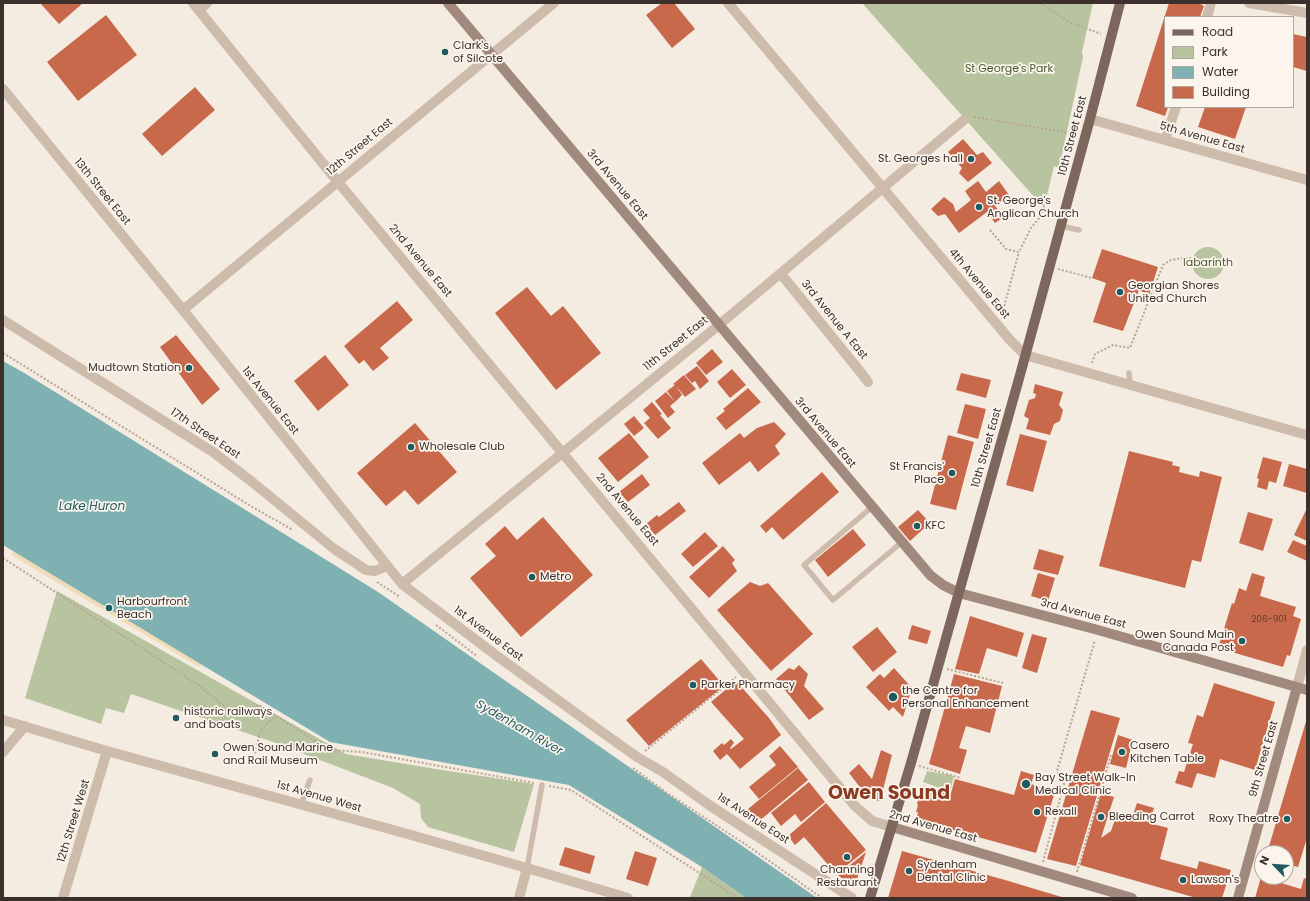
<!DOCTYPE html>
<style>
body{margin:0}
#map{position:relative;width:1310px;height:901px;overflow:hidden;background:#f4ebe1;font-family:Poppins,sans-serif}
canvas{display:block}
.frame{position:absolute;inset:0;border:4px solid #3b302b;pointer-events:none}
.legend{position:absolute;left:1164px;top:16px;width:130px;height:92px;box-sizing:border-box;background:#fbf5ee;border:1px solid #aea6a0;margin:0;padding:5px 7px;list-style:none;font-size:12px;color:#3b302b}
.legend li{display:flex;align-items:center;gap:8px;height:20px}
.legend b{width:20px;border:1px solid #aea6a0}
.north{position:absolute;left:1254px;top:845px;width:40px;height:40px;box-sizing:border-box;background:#fbf5ee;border:1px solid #aea6a0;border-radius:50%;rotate:295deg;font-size:11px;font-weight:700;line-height:16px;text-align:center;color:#3b302b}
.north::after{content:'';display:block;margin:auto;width:14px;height:18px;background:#1f5a5e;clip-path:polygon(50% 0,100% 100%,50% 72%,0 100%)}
</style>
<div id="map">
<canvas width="1310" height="901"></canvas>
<div class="frame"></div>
<ul class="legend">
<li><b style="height:5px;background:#7d675c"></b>Road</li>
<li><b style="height:11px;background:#b8c4a0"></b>Park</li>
<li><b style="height:11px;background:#7fb0b2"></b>Water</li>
<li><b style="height:11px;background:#c8694b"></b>Building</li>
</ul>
<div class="north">N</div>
</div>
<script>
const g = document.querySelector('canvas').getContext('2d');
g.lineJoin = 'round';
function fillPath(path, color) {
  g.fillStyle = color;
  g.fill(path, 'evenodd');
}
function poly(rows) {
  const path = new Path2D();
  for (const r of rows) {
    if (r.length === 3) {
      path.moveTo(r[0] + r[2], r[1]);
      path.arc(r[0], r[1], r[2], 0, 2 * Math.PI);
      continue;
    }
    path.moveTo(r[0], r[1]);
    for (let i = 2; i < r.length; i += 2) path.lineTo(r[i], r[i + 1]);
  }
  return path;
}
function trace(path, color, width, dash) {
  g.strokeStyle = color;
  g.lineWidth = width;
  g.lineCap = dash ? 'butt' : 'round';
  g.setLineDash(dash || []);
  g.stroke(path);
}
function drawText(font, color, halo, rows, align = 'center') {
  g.font = font + ' Poppins,sans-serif';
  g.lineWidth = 3.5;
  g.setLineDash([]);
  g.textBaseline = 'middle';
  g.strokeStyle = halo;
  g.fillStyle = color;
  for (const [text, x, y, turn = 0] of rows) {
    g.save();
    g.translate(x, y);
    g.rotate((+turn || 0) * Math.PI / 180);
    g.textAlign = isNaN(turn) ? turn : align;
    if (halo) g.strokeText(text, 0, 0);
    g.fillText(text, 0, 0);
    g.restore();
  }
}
fillPath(poly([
 [862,3,1093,3,1082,52,1083,57,1059,168,1054,166,1044,208],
 [1208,263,16],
 [57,591,346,754,436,769,534,784,514,852,428,827,421,818,420,804,393,788,273,742,131,694,124,713,106,708,101,724,25,698],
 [927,771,954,776,950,792,923,782],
 [702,867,746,898,692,898,690,897]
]), '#b8c4a0');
fillPath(poly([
 [17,547,204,662,199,667,11,555]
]), '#efdcb8');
fillPath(poly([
 [3,361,26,374,378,592,817,898,746,898,702,867,569,785,330,742,3,545]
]), '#7fb0b2');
fillPath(poly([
 [40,3,83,3,59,24],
 [662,3,674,3,695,29,672,48,646,15],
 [1169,3,1199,3,1204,6,1200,17,1165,17,1165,107,1168,107,1165,116,1136,106],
 [106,15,137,55,78,101,47,62],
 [1293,34,1307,37,1307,71,1293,67],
 [195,87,215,110,162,156,142,134],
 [1205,107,1246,107,1235,139,1198,127],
 [963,139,977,155,983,152,992,163,968,182,959,173,962,168,948,152],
 [978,181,986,192,999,181,1009,195,995,206,1004,217,995,223,987,212,959,233,945,214,938,216,931,209,944,197,953,204,956,212,971,200,965,191],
 [1102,249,1158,267,1149,295,1139,290,1123,331,1093,322,1106,283,1092,278],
 [527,287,551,316,563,306,601,353,556,390,495,313],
 [397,301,413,320,380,348,389,358,373,371,364,360,359,364,344,346],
 [176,335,220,389,202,405,160,347],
 [712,349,723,362,706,375,696,363],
 [325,355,349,385,318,411,294,381],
 [697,366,709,381,700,389,695,381,692,383,685,375],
 [732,369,746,385,730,398,717,382],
 [961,373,991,380,986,398,956,390],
 [684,375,696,389,685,397,676,386,682,395,675,402,667,391,675,385,673,384],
 [1035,384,1063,392,1059,405,1063,410,1060,421,1054,424,1050,435,1026,429,1029,419,1024,416,1029,400,1035,398,1036,394,1033,393],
 [748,388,761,402,726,430,716,418,725,411,723,409],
 [666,392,675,402,670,406,675,412,668,418,655,401],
 [652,402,662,414,660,415,671,428,658,439,644,423,650,418,643,410],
 [965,404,986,409,978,439,957,433],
 [634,416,644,428,634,436,624,424],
 [774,422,786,434,775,446,780,454,758,472,750,461,719,485,702,463,740,433,744,438,757,428],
 [415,423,457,472,418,505,405,490,386,506,357,473],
 [629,433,649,457,618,482,598,458],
 [1020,434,1047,441,1033,492,1006,485],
 [948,435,974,442,956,510,930,504],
 [1129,451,1173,462,1172,465,1180,467,1179,472,1199,477,1200,471,1222,477,1201,562,1192,560,1185,588,1099,566],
 [1263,457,1282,462,1276,483,1269,481,1267,490,1257,487,1259,479,1257,478],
 [1289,464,1307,469,1307,493,1283,486],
 [822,472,839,492,783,540,772,527,766,533,760,526],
 [642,474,650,485,628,502,619,492],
 [679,502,686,511,655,535,646,524,657,515,659,517],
 [1307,508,1307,541,1294,535],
 [918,510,930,523,910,541,898,527],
 [1248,512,1273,519,1263,551,1239,543],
 [543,517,593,575,521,637,470,578,496,556,485,544,505,526,517,540],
 [853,529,866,545,828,577,815,560],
 [705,532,718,546,693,567,681,554],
 [1293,540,1307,546,1307,561,1287,552],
 [723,546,735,560,732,563,737,571,709,598,689,577],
 [1039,549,1064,556,1058,575,1033,569],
 [1038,573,1055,578,1048,601,1031,596],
 [1252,573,1265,577,1260,596,1296,607,1293,616,1301,619,1290,656,1287,655,1283,667,1218,648,1232,603,1234,604,1239,588,1246,591],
 [750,582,760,586,768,583,813,634,771,671,717,610],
 [970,616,1024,633,1017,657,987,648,979,674,955,669],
 [912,625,931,631,927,644,908,639],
 [877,627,897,652,873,672,852,647],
 [1032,634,1047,638,1037,673,1022,668],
 [701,659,724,686,649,746,626,720],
 [799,665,808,674,804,686,824,709,809,720,776,679,789,668,794,670],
 [894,668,912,688,903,717,893,707,889,711,866,687,880,674,884,678],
 [954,674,1002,686,990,733,966,726,959,748,967,750,960,774,929,764],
 [736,681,769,718,781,735,740,769,727,754,720,760,713,751,722,743,724,745,731,739,734,743,730,748,731,749,744,739,711,702],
 [1214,683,1275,702,1255,770,1220,759,1215,778,1197,773,1192,788,1175,783,1179,771,1184,772,1193,744,1188,743,1197,715,1203,717],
 [1091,710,1120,718,1076,866,1047,859],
 [1307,718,1307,838,1298,867,1286,864,1286,853,1267,853],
 [1118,735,1133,740,1126,768,1110,764],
 [780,746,798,767,759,799,749,787,776,765,769,756],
 [881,750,892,755,880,801,869,799,849,773,859,764,872,779],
 [798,768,808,780,758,822,748,809],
 [1021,771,1034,775,1031,784,1055,792,1036,853,916,820,918,812,916,812,918,805,917,804,923,786,939,791,951,793,955,779,1014,795],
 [809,782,825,802,801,822,795,814,781,826,771,813],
 [1101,793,1114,797,1101,838,1111,831,1117,814,1132,818,1137,803,1154,808,1149,823,1168,828,1160,859,1197,869,1199,861,1231,870,1222,898,1193,898,1193,897,1080,865],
 [826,803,866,850,836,874,804,837,795,845,788,836],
 [565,847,595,856,590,874,559,865],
 [635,851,657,858,648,886,626,879],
 [902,851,1005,880,1065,898,888,898],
 [866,852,854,888,838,875],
 [1261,877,1301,889,1304,878,1307,879,1307,898,1255,898]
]), '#c8694b');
trace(poly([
 [1040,3,1069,22,1101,34],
 [974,117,1076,134],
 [990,230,1006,249,1019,252,1031,228,1040,217,1045,206,1044,208],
 [1058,269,1092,278],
 [1002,314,1019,252],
 [3,353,249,505,293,530],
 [1092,363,1095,354,1113,345,1130,348,1163,265,1171,260,1183,258,1192,258],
 [3,558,197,684,237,716,259,705,329,750,362,752,534,783],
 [377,582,400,597],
 [436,625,477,656],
 [947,669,1003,683],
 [645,751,736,677],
 [253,761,260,732,265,725,276,716],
 [919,766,961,778],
 [633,768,670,795,748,846,822,898],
 [549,786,571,790,738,898],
 [1043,862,1064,784,1057,771,1095,640],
 [1077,872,1111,755]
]), '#b9a596', 2, [2, 2]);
trace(poly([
 [1061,226,1079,230],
 [1129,373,1130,385],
 [872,507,804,565,833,600,902,542],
 [301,804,310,780],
 [527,868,542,785]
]), '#cdbbac', 5.5);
trace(poly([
 [193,3,338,182,855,806,872,821,892,827],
 [728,3,1010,340,1025,355,1307,435],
 [1249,3,1307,13],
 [199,10,207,3],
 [1207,17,1211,3],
 [3,89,183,310,402,584,497,656,595,727,637,757,663,772,709,805,852,898],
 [1090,119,1307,180],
 [1165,140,1176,107],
 [781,274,862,374,868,382],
 [183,310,554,3],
 [3,320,213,452,251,481,333,548,366,570,375,571,387,566],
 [402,584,702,339,964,120],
 [1297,687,1307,650],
 [3,720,107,751,404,833,527,868,628,898],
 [3,752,25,726],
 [63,898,107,751],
 [519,898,527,868]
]), '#cdbbac', 10);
trace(poly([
 [448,3,930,575,943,585,959,593,1098,630,1307,690],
 [892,827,1132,898],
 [1238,898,1297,687]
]), '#a18a7d', 10);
trace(poly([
 [870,898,911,763,1020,375,1090,119,1120,3]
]), '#7d675c', 10);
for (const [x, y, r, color] of [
 [445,52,4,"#1f5a5e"],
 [971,159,4,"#1f5a5e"],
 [979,207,4,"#1f5a5e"],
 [1120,292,4,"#1f5a5e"],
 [189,368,4,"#1f5a5e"],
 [411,447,4,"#1f5a5e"],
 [952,473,4,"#1f5a5e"],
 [917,526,4,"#1f5a5e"],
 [532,577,4,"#1f5a5e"],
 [109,608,4,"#1f5a5e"],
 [1242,641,4,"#1f5a5e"],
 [693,685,4,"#1f5a5e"],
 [893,697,5,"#1f5a5e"],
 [176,718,4,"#1f5a5e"],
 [1122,752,4,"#1f5a5e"],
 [215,754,4,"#1f5a5e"],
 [1026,784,5,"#1f5a5e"],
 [1037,812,4,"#1f5a5e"],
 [1101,817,4,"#1f5a5e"],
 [1287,819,4,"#1f5a5e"],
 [847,857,4,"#1f5a5e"],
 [909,871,4,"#1f5a5e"],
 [1183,880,4,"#1f5a5e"]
]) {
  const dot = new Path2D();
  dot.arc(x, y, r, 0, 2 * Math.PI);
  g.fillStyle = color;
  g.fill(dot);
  trace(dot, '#fbf5ee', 1.5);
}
drawText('9px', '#5e3e33', null, [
 ["206-901",1269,620]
]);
drawText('11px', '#3b302b', '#fbf5ee', [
 ["Clark's",453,46],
 ["of Silcote",453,59],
 ["St. Georges hall",963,159,"right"],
 ["St. George's",987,201],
 ["Anglican Church",987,214],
 ["Georgian Shores",1128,286],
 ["United Church",1128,299],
 ["Mudtown Station",181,368,"right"],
 ["Wholesale Club",419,447],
 ["St Francis'",944,467,"right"],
 ["Place",944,480,"right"],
 ["KFC",925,526],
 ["Metro",540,577],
 ["Harbourfront",117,602],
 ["Beach",117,615],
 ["Owen Sound Main",1234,635,"right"],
 ["Canada Post",1234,648,"right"],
 ["Parker Pharmacy",701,685],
 ["the Centre for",902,691],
 ["Personal Enhancement",902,704],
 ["historic railways",184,712],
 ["and boats",184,725],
 ["Casero",1130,746],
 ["Kitchen Table",1130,759],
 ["Owen Sound Marine",223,748],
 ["and Rail Museum",223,761],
 ["Bay Street Walk-In",1035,778],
 ["Medical Clinic",1035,791],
 ["Rexall",1045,812],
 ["Bleeding Carrot",1109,817],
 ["Roxy Theatre",1279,819,"right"],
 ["Sydenham",917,865],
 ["Dental Clinic",917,878],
 ["Channing",847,870,"center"],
 ["Restaurant",847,883,"center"],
 ["Lawson's",1191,880]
], 'left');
drawText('11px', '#4a5a2e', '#fbf5ee', [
 ["St George's Park",1009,69],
 ["labarinth",1208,263]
]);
drawText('11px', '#3b302b', '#fbf5ee', [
 ["10th Street East",1073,136,-75],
 ["5th Avenue East",1202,138,16],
 ["12th Street East",360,147,-40],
 ["3rd Avenue East",617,185,50],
 ["13th Street East",102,192,51],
 ["2nd Avenue East",420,261,50],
 ["4th Avenue East",979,284,50],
 ["3rd Avenue A East",834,320,51],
 ["11th Street East",676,344,-39],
 ["1st Avenue East",270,401,51],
 ["3rd Avenue East",825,433,50],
 ["17th Street East",205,434,34],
 ["10th Street East",987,448,-74],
 ["2nd Avenue East",627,510,50],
 ["3rd Avenue East",1083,614,15],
 ["1st Avenue East",488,634,37],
 ["9th Street East",1264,759,-74],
 ["1st Avenue West",319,797,16],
 ["1st Avenue East",753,819,33],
 ["12th Street West",74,821,-73],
 ["2nd Avenue East",933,827,16]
]);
drawText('italic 12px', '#1f5a5e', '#fbf5ee', [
 ["Lake Huron",92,507],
 ["Sydenham River",519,728,30]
]);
drawText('bold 19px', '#8c3b22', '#fbf5ee', [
 ["Owen Sound",889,794]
]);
</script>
